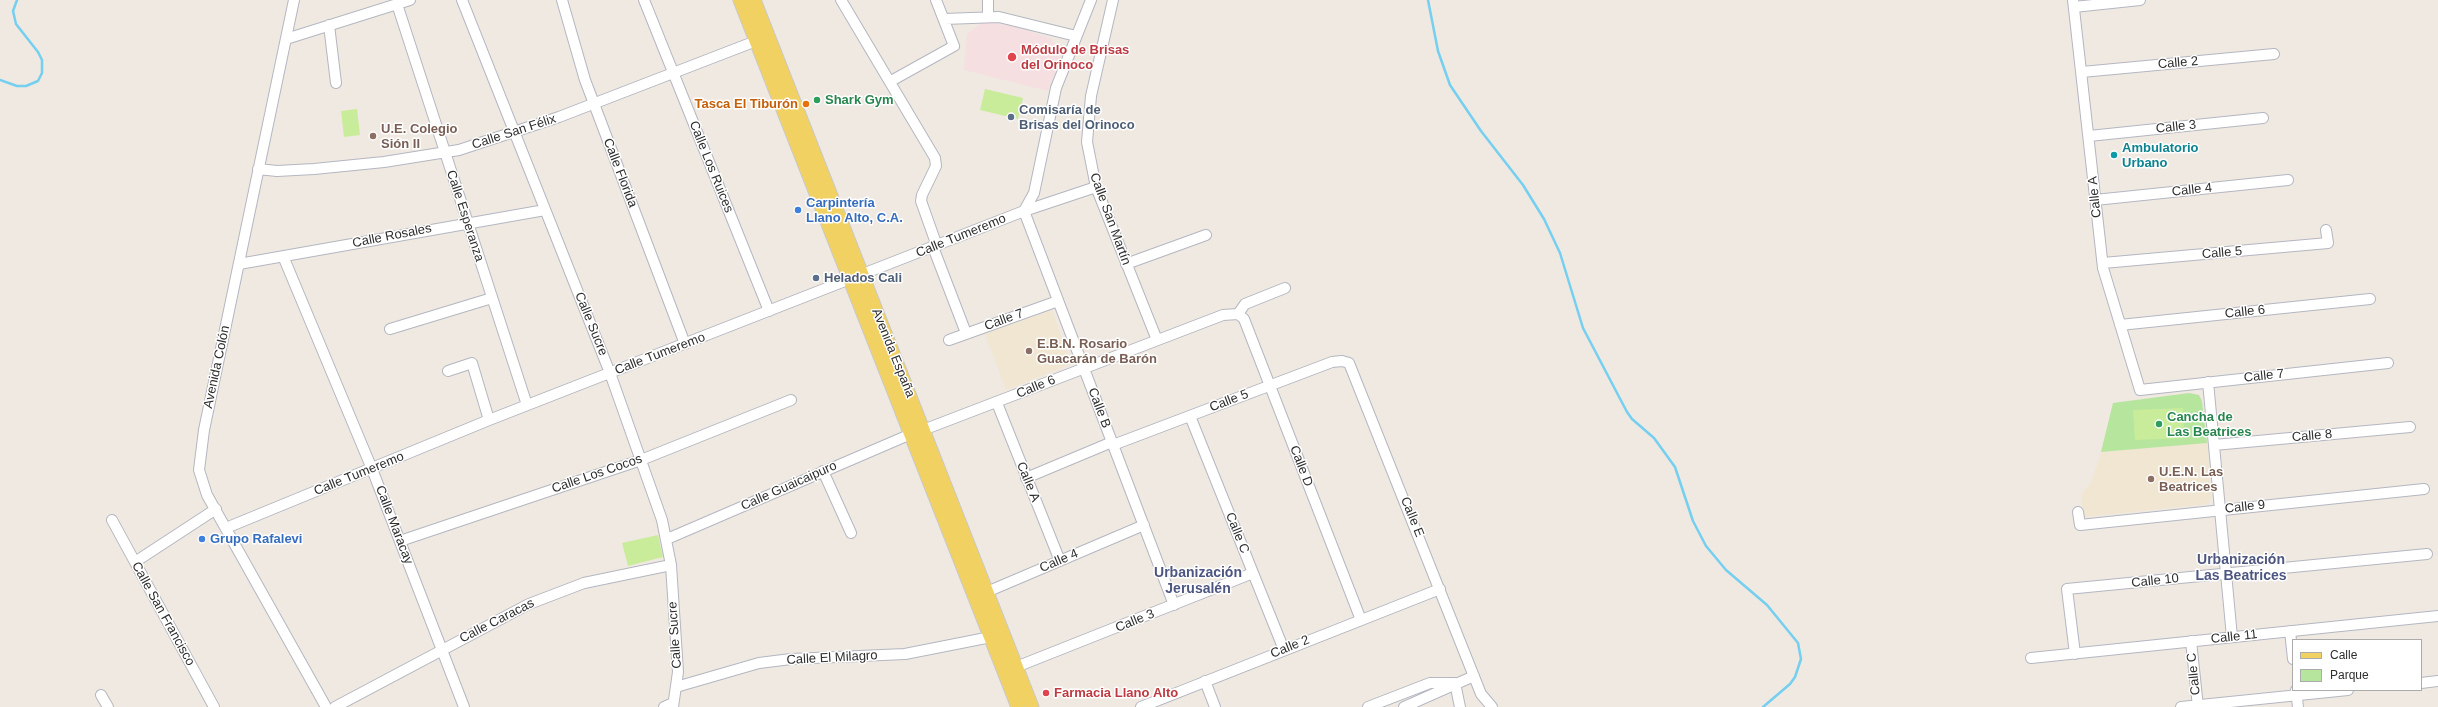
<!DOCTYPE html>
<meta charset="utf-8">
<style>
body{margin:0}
#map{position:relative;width:2438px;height:707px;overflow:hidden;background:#efe9e1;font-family:Helvetica,sans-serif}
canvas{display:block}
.legend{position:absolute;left:2292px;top:639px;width:130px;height:52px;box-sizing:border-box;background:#fff;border:1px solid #ababab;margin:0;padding:5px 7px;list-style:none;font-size:12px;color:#2e2e2e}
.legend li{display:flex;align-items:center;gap:8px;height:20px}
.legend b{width:20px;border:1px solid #ababab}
</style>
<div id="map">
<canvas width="2438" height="707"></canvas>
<ul class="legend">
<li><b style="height:5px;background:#f2d163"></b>Calle</li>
<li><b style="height:11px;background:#b6e59e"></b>Parque</li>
</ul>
</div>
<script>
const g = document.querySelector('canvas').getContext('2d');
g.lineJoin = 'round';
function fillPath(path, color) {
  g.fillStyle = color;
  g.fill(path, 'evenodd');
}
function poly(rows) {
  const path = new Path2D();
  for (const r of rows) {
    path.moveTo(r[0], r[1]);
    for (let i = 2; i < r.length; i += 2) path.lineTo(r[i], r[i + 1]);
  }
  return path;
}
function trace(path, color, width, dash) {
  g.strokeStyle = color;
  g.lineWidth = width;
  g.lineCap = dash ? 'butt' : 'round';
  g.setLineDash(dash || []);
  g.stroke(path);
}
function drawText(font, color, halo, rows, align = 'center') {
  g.font = font + ' Helvetica,sans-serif';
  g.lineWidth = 3;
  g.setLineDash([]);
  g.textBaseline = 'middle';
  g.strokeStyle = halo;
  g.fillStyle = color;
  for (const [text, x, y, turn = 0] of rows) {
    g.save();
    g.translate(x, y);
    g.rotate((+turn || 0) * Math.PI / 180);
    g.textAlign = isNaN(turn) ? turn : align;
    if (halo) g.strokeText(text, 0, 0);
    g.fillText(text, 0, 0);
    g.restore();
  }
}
fillPath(poly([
 [1052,310,1071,364,1006,390,985,334],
 [2207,443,2211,498,2208,504,2084,517,2081,495,2092,481,2101,452]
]), '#f0e6d1');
fillPath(poly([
 [983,22,1000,22,1051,38,1059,53,1060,59,1048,91,964,70,967,34]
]), '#f5dfe0');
fillPath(poly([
 [2189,393,2199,395,2202,401,2207,443,2101,452,2113,403]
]), '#b6e59e');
fillPath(poly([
 [985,89,1023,98,1018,119,980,110],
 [357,109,360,135,344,137,341,111],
 [2183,408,2184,438,2135,440,2133,410],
 [658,535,663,557,628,566,622,543]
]), '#c9ec9a');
trace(poly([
 [1428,0,1438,51,1450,85,1481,131,1523,185,1544,219,1560,253,1583,328,1627,412,1632,419,1654,438,1675,467,1693,521,1706,546,1726,570,1767,605,1798,643,1801,659,1795,677,1790,684,1763,707],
 [0,80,17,86,26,86,38,81,42,73,42,60,38,52,16,24,13,11,17,0]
]), '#75cff0', 2.5);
const minor = poly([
 [294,0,204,430,199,470,207,495,326,707],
 [462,0,610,373,662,520,671,565,678,672,673,707],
 [562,0,585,80,685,344],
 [644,0,769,311],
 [841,0,935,158,936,166,922,195,921,201,937,246],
 [988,0,988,16],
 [1113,0,1091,96,1087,142,1096,187,1157,340],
 [2073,0,2103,268,2140,390,2388,363],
 [397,4,527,405],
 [2074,7,2140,0],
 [944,19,999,17,1076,36],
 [329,25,336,83],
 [286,39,410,0],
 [2082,72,2274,54],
 [891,81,954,46,936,0],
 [2089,136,2263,118],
 [258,169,277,171,314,169,384,162,459,150,559,117,756,41],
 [2095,200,2288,180],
 [1024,211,1174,605],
 [1024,211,1034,193,1056,88,1091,0],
 [933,247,966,333],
 [283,256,372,469,464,707],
 [2103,263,2328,243,2326,230],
 [239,264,545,210],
 [1126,264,1206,235],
 [1238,314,1245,304,1285,288],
 [2120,325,2370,299],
 [390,329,492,298],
 [949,340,1058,301],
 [448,371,472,363,489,420],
 [2208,382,2232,637],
 [997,403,1060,561],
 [1190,416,1284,650],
 [923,430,1223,315,1238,314,1244,319,1361,620],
 [1113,445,1332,362,1342,361,1349,363,1481,694,1492,707],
 [2214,445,2410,427],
 [823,471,851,533],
 [1026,478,1112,442],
 [2078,512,2080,525,2424,489],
 [112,520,214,707],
 [226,528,489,420,1024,211,1096,187],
 [667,539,911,434],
 [400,541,641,460,791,400],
 [135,562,216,509],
 [982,594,1144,525],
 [2290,631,2293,659],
 [2191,641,2198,707],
 [2075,654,2067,589,2427,554],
 [2031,658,2438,616],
 [1016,667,1253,573],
 [1205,681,1215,707],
 [1455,683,1460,707],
 [2421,683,2438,681],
 [676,687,759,663,791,659,905,654,991,637],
 [2296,690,2298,707],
 [101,695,108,707],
 [335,707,529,604,584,583,671,565],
 [664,707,673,703],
 [1141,707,1440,589],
 [1368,707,1430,683,1455,683],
 [1404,707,1474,676],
 [2181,707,2348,690]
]);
const major = poly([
 [740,0,1018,707],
 [754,0,1032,707]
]);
trace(minor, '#b4b7c1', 12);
trace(major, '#c9c9c9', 15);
trace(minor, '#fff', 10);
trace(major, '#f2d163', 13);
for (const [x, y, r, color] of [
 [1012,57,5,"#e0444e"],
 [817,100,4,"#2e9e5b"],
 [806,104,4,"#e8710a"],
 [1011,117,4,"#5c6f8a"],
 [373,136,4,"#8d6e63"],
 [2114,155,4,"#0f9aa8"],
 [798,210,4,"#3f7fe0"],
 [816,278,4,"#5c6f8a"],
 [1029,351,4,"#8d6e63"],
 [2159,424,4,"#2e9e5b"],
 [2151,479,4,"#8d6e63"],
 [202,539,4,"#3f7fe0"],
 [1046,693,4,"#e0444e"]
]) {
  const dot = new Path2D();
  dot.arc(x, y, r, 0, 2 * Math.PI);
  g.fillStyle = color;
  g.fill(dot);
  trace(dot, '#fff', 1.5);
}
drawText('bold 13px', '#be3a42', '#fff', [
 ["Módulo de Brisas",1021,50],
 ["del Orinoco",1021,65],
 ["Farmacia Llano Alto",1054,693]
], 'left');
drawText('13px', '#2e2e2e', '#fff', [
 ["Calle 2",2178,63,-5],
 ["Calle 3",2176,127,-6],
 ["Calle San Félix",514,132,-18],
 ["Calle Los Ruices",711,167,68],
 ["Calle Florida",620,173,69],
 ["Calle 4",2192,190,-6],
 ["Calle A",2095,197,-96],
 ["Calle Esperanza",465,216,72],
 ["Calle San Martín",1110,219,70],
 ["Calle Rosales",392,236,-11],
 ["Calle Tumeremo",961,236,-22],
 ["Calle 5",2222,253,-5],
 ["Calle 6",2245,312,-6],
 ["Calle 7",1004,320,-20],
 ["Calle Sucre",591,324,68],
 ["Avenida España",893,353,68],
 ["Calle Tumeremo",660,354,-21],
 ["Avenida Colón",217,367,-78],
 ["Calle 7",2264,376,-6],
 ["Calle 6",1036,387,-22],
 ["Calle 5",1229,401,-21],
 ["Calle B",1099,408,69],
 ["Calle 8",2312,436,-5],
 ["Calle D",1301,466,69],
 ["Calle Tumeremo",359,474,-22],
 ["Calle Los Cocos",597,474,-19],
 ["Calle A",1028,482,68],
 ["Calle Guaicaipuro",789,486,-24],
 ["Calle 9",2245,507,-6],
 ["Calle E",1412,517,68],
 ["Calle Maracay",394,525,69],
 ["Calle C",1237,533,68],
 ["Calle 4",1059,561,-23],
 ["Calle 10",2155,581,-6],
 ["Calle San Francisco",163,614,61],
 ["Calle Caracas",497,621,-27],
 ["Calle 3",1135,621,-22],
 ["Calle Sucre",675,635,-94],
 ["Calle 11",2234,637,-6],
 ["Calle 2",1290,647,-22],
 ["Calle El Milagro",832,658,-3],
 ["Calle C",2194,674,-96]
]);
drawText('bold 13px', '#27864d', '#fff', [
 ["Shark Gym",825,100],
 ["Cancha de",2167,417],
 ["Las Beatrices",2167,432]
], 'left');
drawText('bold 13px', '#c56008', '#fff', [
 ["Tasca El Tiburón",798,104]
], 'right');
drawText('bold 13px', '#4e5e75', '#fff', [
 ["Comisaría de",1019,110],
 ["Brisas del Orinoco",1019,125],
 ["Helados Cali",824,278]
], 'left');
drawText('bold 13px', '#785e54', '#fff', [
 ["U.E. Colegio",381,129],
 ["Sión II",381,144],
 ["E.B.N. Rosario",1037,344],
 ["Guacarán de Barón",1037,359],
 ["U.E.N. Las",2159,472],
 ["Beatrices",2159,487]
], 'left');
drawText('bold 13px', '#0d838f', '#fff', [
 ["Ambulatorio",2122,148],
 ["Urbano",2122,163]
], 'left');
drawText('bold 13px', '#366cbe', '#fff', [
 ["Carpintería",806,203],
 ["Llano Alto, C.A.",806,218],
 ["Grupo Rafalevi",210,539]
], 'left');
drawText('bold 14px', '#4d5680', '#fff', [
 ["Urbanización",2241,560],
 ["Las Beatrices",2241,576],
 ["Urbanización",1198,573],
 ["Jerusalén",1198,589]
]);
</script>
